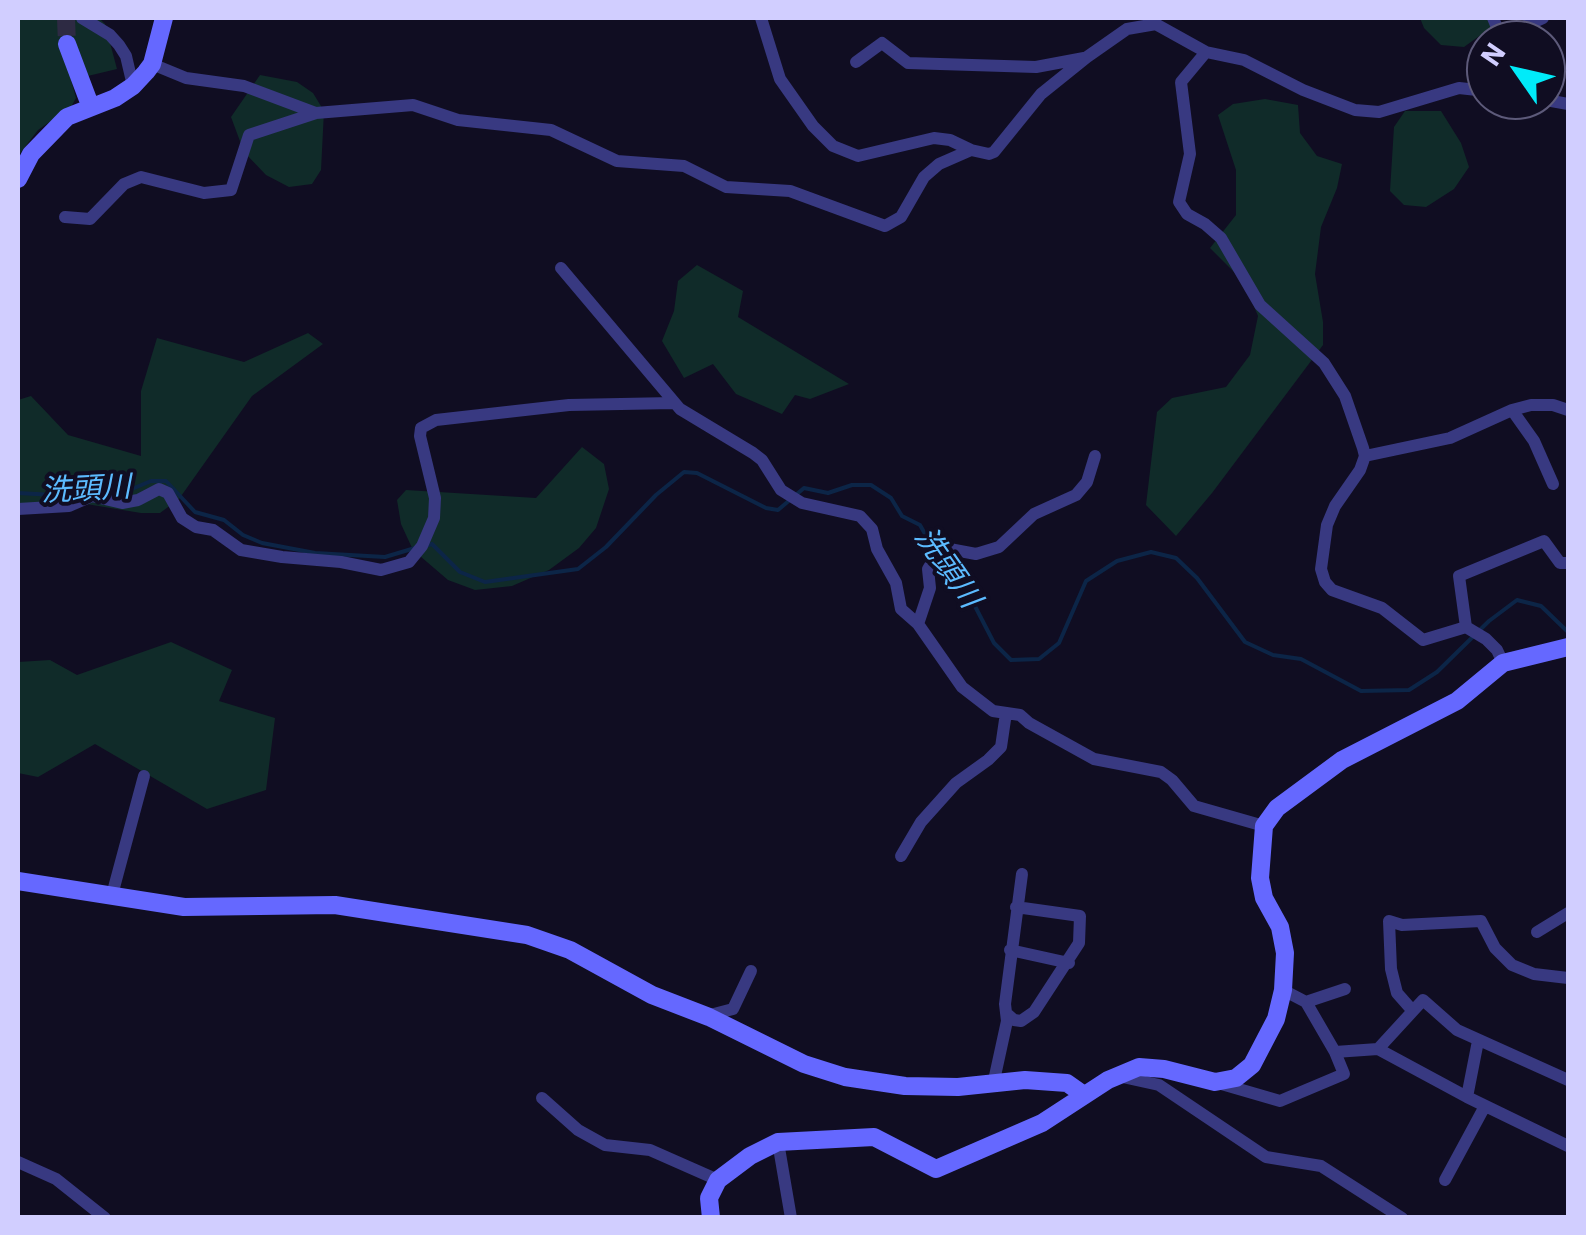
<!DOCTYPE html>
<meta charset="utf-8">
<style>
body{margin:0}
#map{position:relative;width:1586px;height:1235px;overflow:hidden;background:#100d22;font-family:"IBM Plex Sans",sans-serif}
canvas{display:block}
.frame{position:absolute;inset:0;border:20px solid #d1ceff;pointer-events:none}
.north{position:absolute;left:1466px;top:20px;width:100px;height:100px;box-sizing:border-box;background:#100d22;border:2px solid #5d5a7a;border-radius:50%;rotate:304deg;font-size:28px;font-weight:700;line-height:40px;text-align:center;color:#d1ceff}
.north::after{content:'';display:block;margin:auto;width:35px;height:45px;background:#00ebf9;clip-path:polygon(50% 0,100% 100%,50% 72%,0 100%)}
</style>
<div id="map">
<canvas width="1586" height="1235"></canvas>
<div class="frame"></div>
<div class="north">N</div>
</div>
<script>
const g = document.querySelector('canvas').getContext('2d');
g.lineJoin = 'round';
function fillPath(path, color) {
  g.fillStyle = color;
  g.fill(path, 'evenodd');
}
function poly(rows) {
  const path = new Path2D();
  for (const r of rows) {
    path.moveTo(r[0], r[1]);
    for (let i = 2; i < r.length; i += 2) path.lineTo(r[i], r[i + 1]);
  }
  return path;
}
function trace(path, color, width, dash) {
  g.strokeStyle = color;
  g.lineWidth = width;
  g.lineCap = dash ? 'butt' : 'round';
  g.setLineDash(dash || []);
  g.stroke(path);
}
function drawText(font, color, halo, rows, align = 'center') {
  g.font = font + ' "IBM Plex Sans","Noto Sans JP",sans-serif';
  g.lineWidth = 8;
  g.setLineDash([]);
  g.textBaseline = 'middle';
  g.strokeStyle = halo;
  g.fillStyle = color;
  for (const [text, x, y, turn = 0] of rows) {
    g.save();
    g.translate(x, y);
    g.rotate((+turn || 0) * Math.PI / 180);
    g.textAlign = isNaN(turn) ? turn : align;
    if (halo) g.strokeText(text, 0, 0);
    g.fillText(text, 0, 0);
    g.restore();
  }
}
fillPath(poly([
 [18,18,99,18,105,24,117,69,71,80,76,98,71,107,38,130,18,156],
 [1420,18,1496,18,1489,29,1464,47,1441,45,1424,28],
 [260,75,297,82,313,93,324,111,321,170,312,184,289,187,266,175,244,152,231,117],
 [1265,99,1298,105,1300,133,1317,156,1342,164,1337,188,1321,227,1315,274,1323,322,1323,345,1212,493,1176,536,1146,505,1157,412,1172,398,1226,387,1250,355,1258,316,1244,282,1210,248,1236,215,1236,170,1218,115,1233,104],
 [1405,111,1441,111,1461,143,1469,167,1454,189,1426,207,1404,205,1390,191,1394,127],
 [697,265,743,291,738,317,849,384,810,399,795,395,782,414,736,394,713,364,684,378,662,341,674,311,678,281],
 [308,333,323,344,252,396,179,499,160,513,141,513,68,501,18,505,18,400,31,396,68,435,141,456,141,391,157,338,244,362],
 [582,447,604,464,609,489,596,528,579,548,549,570,512,586,475,590,448,580,413,550,401,524,397,500,406,490,536,498],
 [171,642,232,670,219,701,275,718,266,790,207,809,95,744,38,777,18,773,18,662,50,660,77,675]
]), '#102b29');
trace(poly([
 [18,493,54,495,82,487,127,491,151,481,166,481,195,512,224,520,243,535,262,543,315,553,385,557,415,548],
 [425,546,432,544,460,572,485,582,578,569,606,547,656,495,684,472,697,473,766,508,778,510,804,488,828,493,852,485,871,485,891,498,902,516,920,525,934,550],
 [939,559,943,566,962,581,994,643,1011,660,1039,659,1059,643,1086,581,1117,561,1151,552,1176,558,1197,578,1245,642,1273,655,1301,659,1361,691,1409,690,1437,672,1489,621,1517,600,1541,606,1568,632]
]), '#0c2547', 4);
trace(poly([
 [66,18,67,44]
]), '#2d2a43', 18, [18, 9]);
trace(poly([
 [82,18,110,35,119,45,126,56,133,86],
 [761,18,780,79,813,126,833,146,858,156,934,138,950,140,971,150],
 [1493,18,1501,37,1543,18],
 [1152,22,1206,52,1244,60,1303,90,1355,110,1379,112,1459,88,1486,91],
 [1206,52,1181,82,1190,154,1179,202,1187,214,1205,224,1221,238,1260,305,1324,363,1345,396,1363,448,1365,456,1360,470,1335,506,1327,525,1321,569,1325,582,1332,590,1382,608,1423,640,1466,627,1486,639,1497,650,1503,663],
 [856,62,882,43,908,63,1036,67,1084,58],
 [152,64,186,78,244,86,316,113,413,105,458,120,551,130,617,161,684,166,726,187,790,191,885,226,901,217,924,177,939,164,971,150,989,154,994,152,1041,94,1087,57,1127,29,1156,24],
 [1546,100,1568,104],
 [65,217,90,219,124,184,141,177,204,193,231,190,249,135,316,113],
 [561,268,680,409,753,453,762,460,781,490,802,503,860,516,872,529,877,549,896,583,901,609,918,624,962,687,993,711,1020,715,1029,723,1094,759,1161,772,1172,780,1194,806,1264,826],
 [1512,410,1534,441,1553,484],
 [1365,456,1450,438,1512,410,1531,405,1553,405,1568,410],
 [18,509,69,506,92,496,122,503,138,500,159,489,168,493,182,518,196,527,213,530,241,550,282,557,341,562,381,570,409,562,422,546,434,518,435,498,420,436,421,428,436,420,569,405,673,403],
 [944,548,976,554,999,547,1034,514,1076,495,1087,482,1095,456],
 [918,624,930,588,928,569,940,549],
 [1466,627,1459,576,1544,541,1560,563,1568,563],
 [901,856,921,822,956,783,988,760,1001,747,1006,713],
 [112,895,144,776],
 [1537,932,1568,913],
 [1010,950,1069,963],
 [1283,990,1306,1002,1345,989],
 [1306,1002,1335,1052,1378,1049,1467,1097,1568,1146],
 [1412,1010,1397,993,1391,969,1389,921,1402,925,1481,921,1495,948,1512,965,1534,974,1568,978],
 [1006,1013,1014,1020,1021,1021,1034,1012,1079,943,1080,916,1016,907],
 [710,1015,733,1009,751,971],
 [1378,1049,1423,1000,1457,1030,1568,1080],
 [1118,1076,1159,1085,1266,1157,1321,1166,1402,1218],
 [1218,1083,1280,1101,1344,1074,1335,1052],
 [993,1085,1007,1021,1005,1004,1022,874],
 [1467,1097,1478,1041],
 [542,1098,578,1130,605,1145,650,1150,718,1180],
 [778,1142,791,1218],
 [18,1162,56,1179,105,1218],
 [1445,1180,1485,1106]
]), '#383981', 12);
trace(poly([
 [67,44,90,105],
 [18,179,31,154,67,117,115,98,133,86,146,72,152,64,164,18],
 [18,881,184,907,335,905,527,935,570,950,652,995,709,1017,804,1064,845,1077,905,1086,958,1087,1025,1080,1067,1083,1084,1095],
 [711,1218,709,1198,718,1180,750,1156,778,1142,874,1137,936,1169,1042,1123,1108,1080,1139,1067,1164,1069,1215,1082,1236,1078,1252,1065,1276,1019,1283,990,1285,953,1280,927,1264,898,1260,878,1264,826,1277,808,1342,760,1457,701,1503,663,1568,647]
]), '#6568ff', 18);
drawText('italic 30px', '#5cbbff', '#100d22', [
 ["洗頭川",86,490,-3],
 ["洗頭川",947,568,55]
]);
</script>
